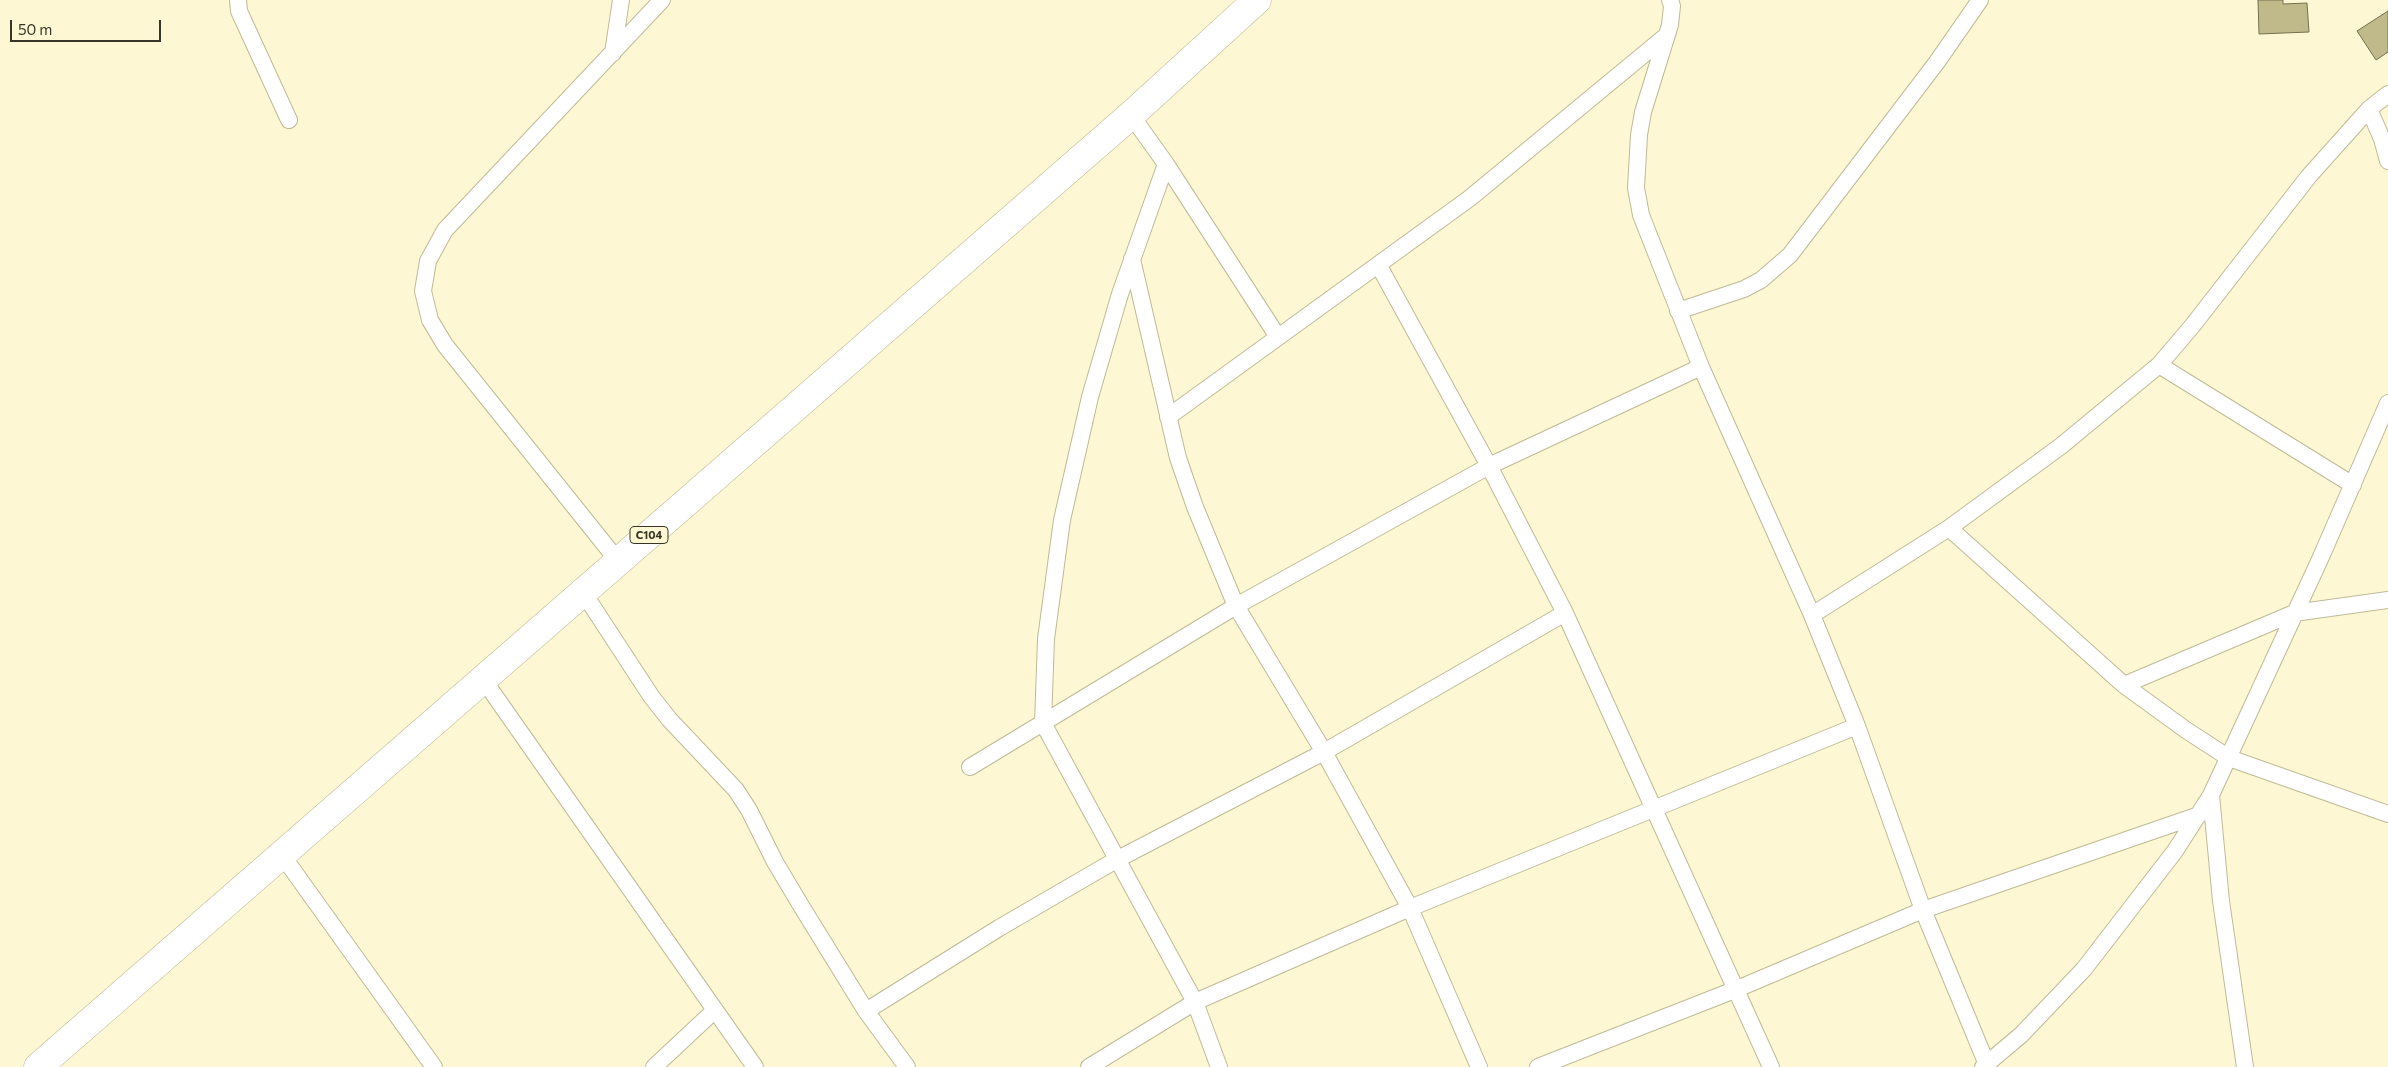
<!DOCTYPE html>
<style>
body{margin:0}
#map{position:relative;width:2388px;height:1067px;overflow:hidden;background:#fdf8d3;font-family:Commissioner,sans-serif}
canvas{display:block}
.scale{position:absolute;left:10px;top:20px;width:151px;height:22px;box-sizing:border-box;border:2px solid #373527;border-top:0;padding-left:6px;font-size:15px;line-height:18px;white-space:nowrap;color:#373527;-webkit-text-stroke:4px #fdf8d3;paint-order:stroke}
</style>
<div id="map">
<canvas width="2388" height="1067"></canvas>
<div class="scale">50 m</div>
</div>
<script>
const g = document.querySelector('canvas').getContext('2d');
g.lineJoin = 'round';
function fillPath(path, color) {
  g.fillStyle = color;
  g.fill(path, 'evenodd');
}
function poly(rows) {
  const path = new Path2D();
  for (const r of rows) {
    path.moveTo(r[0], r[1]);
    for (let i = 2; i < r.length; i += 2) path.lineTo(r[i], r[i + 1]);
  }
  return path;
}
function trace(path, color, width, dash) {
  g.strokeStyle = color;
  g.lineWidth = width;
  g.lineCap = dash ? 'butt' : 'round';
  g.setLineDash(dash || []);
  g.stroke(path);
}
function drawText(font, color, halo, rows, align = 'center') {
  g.font = font + ' Commissioner,sans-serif';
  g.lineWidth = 4.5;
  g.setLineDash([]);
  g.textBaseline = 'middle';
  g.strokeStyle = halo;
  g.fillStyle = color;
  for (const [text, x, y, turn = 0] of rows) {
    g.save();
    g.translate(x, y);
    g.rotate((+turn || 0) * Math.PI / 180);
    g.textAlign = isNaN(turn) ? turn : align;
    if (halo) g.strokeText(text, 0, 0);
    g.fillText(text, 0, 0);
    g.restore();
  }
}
const building = poly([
 [2258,0,2283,0,2283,4,2307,3,2309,32,2259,34,2258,0],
 [2388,11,2388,52,2376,60,2357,31,2388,11]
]);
fillPath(building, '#c0ba8b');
trace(building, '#74704f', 1);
const minor = poly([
 [238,0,239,11,289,120],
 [1670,0,1672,6,1670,25,1643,112,1639,135,1636,188,1641,215,1701,367,1812,615,1857,726,1923,910,1988,1067],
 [613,53,621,0],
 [2369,109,2382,139,2388,161],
 [1131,115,1166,164,1278,337],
 [1166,164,1120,294,1090,397,1062,520,1046,639,1043,723,1195,1002,1219,1067],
 [1132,259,1178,458,1195,507,1236,606,1324,752,1410,908,1479,1067],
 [1379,266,1489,466,1565,613,1771,1067],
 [1678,311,1744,289,1761,280,1790,255,1937,62,1980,0],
 [2159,365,2353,485],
 [1168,417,1470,198,1666,36],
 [1949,528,2124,685,2294,613,2388,600],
 [618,561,445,345,430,320,423,291,428,261,445,230,662,0],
 [583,592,651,696,669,719,736,790,749,810,775,862,800,904,866,1011,907,1067],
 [1812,615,1949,528,2061,446,2159,365,2193,325,2309,176,2369,109,2388,94],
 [483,679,755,1067],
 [2124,685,2186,730,2229,758,2388,814],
 [970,767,1236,606,1489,466,1701,367],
 [2211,795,2221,901,2245,1067],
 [282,855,434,1067],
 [866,1011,999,928,1116,860,1324,752,1565,613],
 [654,1067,715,1010],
 [1089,1067,1195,1002,1410,908,1857,726],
 [1538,1067,1737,989,1923,910,2199,815],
 [1983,1067,2021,1035,2084,969,2175,851,2211,795,2321,557,2388,403]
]);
const trunk = poly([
 [38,1067,1131,115,1257,0]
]);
trace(minor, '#beba96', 18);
trace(trunk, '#beba96', 29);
trace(minor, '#fff', 16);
trace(trunk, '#fff', 28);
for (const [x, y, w] of [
 [649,535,38]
]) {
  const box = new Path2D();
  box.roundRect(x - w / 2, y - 8.5, w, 17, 4);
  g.fillStyle = '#fdf8d3';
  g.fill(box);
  trace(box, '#373527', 1);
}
drawText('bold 11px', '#373527', null, [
 ["C104",649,535]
]);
</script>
